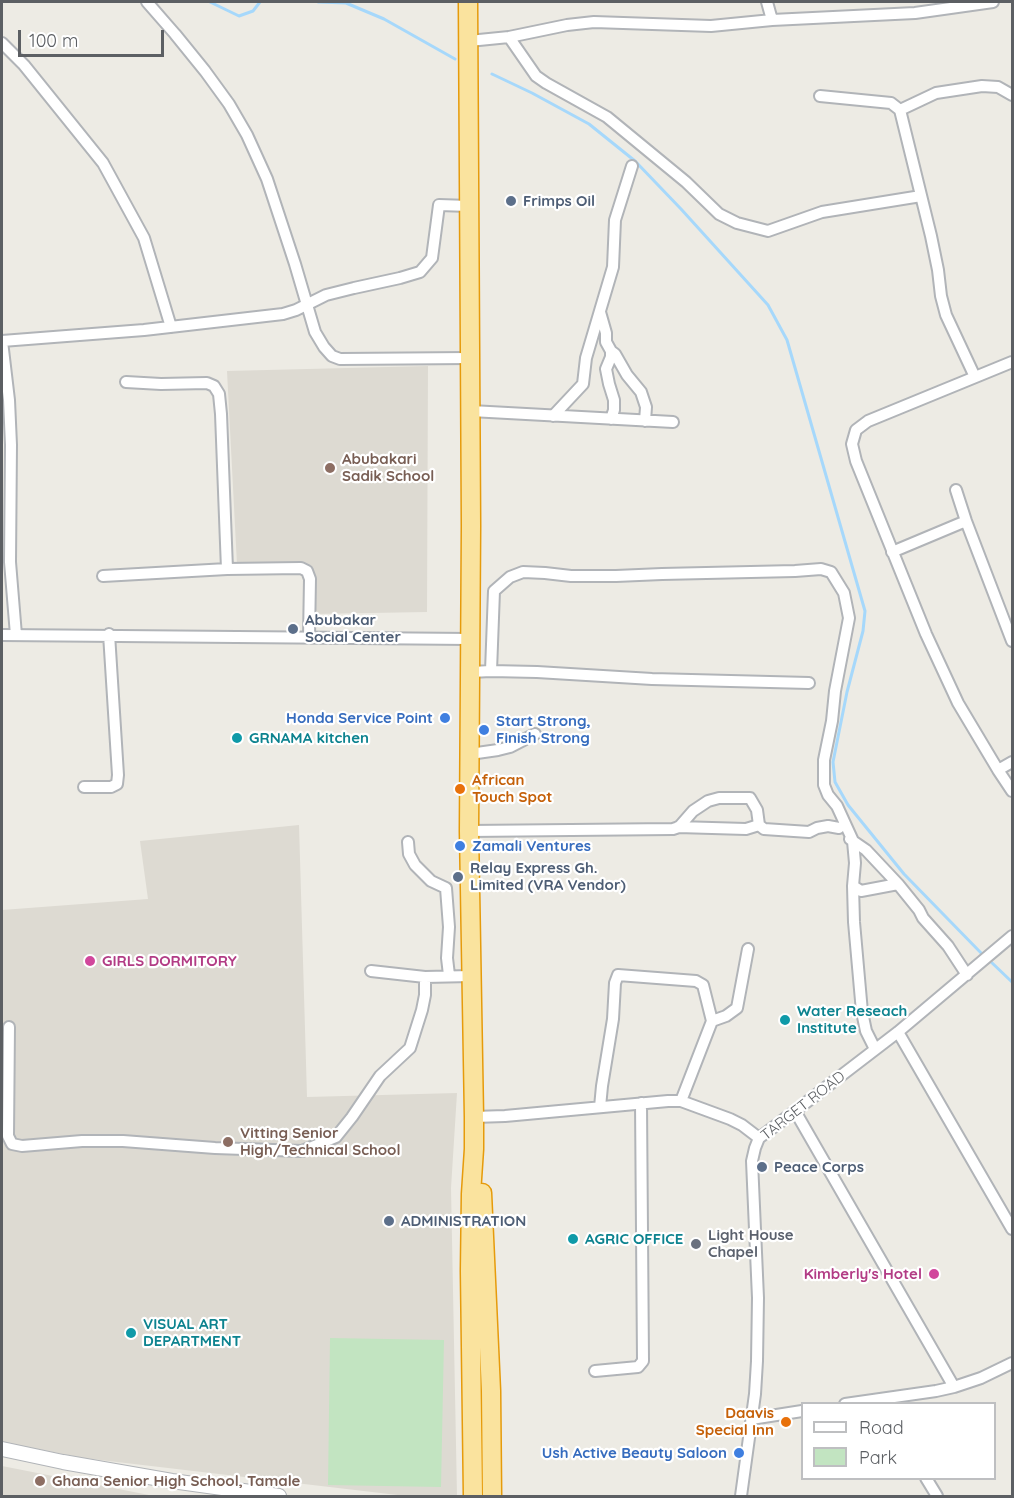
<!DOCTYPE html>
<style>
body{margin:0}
#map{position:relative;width:1014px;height:1498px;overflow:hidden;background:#edebe4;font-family:Quicksand,sans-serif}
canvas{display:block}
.frame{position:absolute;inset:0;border:3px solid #5c5f63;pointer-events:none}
.legend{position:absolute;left:801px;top:1402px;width:195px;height:78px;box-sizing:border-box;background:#fff;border:2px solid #bebfc1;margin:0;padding:8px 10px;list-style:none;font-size:18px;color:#5c5f63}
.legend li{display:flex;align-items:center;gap:12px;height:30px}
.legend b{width:30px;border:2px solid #bebfc1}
.scale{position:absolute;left:18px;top:30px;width:146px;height:27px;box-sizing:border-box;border:3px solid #5c5f63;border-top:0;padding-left:8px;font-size:18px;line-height:21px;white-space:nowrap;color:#5c5f63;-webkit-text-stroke:4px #fff;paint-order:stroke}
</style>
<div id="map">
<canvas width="1014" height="1498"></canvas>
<div class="frame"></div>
<ul class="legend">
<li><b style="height:8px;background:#fff"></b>Road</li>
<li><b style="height:16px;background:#c2e4c1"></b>Park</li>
</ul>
<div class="scale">100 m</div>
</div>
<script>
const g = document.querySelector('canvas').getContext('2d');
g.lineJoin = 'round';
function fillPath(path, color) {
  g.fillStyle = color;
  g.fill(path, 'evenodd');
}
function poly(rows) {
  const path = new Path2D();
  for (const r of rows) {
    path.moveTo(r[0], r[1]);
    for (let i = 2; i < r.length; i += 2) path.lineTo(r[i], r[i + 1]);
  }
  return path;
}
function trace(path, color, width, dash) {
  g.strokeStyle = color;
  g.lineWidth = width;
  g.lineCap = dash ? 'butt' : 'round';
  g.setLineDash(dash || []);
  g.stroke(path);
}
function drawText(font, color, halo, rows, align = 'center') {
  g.font = font + ' Quicksand,sans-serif';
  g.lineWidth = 4.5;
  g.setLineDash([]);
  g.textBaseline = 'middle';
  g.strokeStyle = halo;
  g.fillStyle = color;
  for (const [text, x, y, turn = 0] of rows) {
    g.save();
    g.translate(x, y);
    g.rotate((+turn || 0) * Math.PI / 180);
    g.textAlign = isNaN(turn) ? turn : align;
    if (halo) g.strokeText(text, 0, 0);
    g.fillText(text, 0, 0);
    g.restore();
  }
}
fillPath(poly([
 [428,366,427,612,313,614,311,565,237,565,227,371],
 [299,825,307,1097,457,1093,451,1188,457,1496,406,1496,83,1458,2,1442,2,910,148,899,140,841],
 [2,1466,154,1496,2,1496]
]), '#dddad2');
fillPath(poly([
 [330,1338,444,1340,441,1487,328,1485]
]), '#c2e4c1');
trace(poly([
 [210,2,239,16,253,11,260,2],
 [318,2,346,3,384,19,455,59],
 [492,74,532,93,589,124,635,161,681,209,768,305,787,340,865,611,863,631,847,692,833,762,835,782,848,805,904,874,984,956],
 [989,960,1012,982]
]), '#a6d8fb', 3);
const minor = poly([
 [147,2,175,34,205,71,229,104,247,135,267,179,295,264,315,332,324,347,332,356,340,359,470,358],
 [767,2,772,20],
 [509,37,536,76,546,83,607,117,686,182,719,214,737,223,768,231,822,212,921,196],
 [469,41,509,37,567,25,594,22,711,26,772,20,915,13,993,2],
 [2,43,24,65,103,163,144,238,171,327],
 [820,96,891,103,900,110,931,236,938,270,941,296,946,315,975,377],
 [900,110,936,93,982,86,998,87,1012,95],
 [600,312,606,333,606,342,611,351,611,357,606,369,609,384,614,400,614,410,611,419],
 [2,341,144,330,283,314,296,310,326,295,354,288,400,278,420,272,432,258,439,205,469,206],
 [2,341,9,400,11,445,10,562,16,635],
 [611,351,615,354,627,375,641,392,646,407,645,421],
 [1012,362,868,421,856,430,852,444,856,461,926,634,958,703,998,770,1012,791],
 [126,382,161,384,207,383,214,386,219,394,221,414,227,569],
 [471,411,673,422],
 [553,416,583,384,586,358,613,267,615,220,632,166],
 [956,490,966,521,1012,641],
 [892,552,966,521],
 [103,576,227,569,301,568,307,571,310,579,309,637],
 [2,635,471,639],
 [491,671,494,591,510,577,523,572,545,573,571,576,616,576,662,574,795,571,821,569,831,572,844,593,849,618,835,691,832,721,824,760,824,785,828,795,837,806,853,841,855,863,853,886,854,922,862,1012,866,1031,875,1049],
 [471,672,491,671,537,672,652,679,809,683],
 [470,754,498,750,510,747,535,734],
 [998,770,1012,762],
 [84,787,111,787,117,784,118,775,109,634],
 [678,827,746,829,759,825],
 [469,831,673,829,679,827,693,811,708,801,719,798,750,798,757,810,759,825,764,829,809,832,817,828,828,826,839,828],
 [850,839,866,850,898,884,919,910,923,918,948,946,967,975],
 [408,842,409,854,415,865,431,881,446,888,449,927,447,958,449,975],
 [853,886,861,891,898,884],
 [371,971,425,977,471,976],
 [712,1021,726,1016,737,1008,748,949],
 [9,1027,8,1136,12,1144,22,1146,82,1141,123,1141,215,1148,302,1151,336,1137,352,1117,380,1076,410,1048,422,1010,425,995,425,977],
 [898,1032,1012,1229],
 [600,1107,602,1086,613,1019,615,983,618,975,696,981,703,985,712,1021,681,1101],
 [795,1111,954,1387],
 [474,1117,505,1116,668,1101,681,1101,730,1119,742,1125,759,1138],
 [595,1371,638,1367,643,1361,641,1103],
 [845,1404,936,1391,954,1387,981,1378,1012,1363],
 [751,1419,802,1411],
 [926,1478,937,1496],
 [741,1496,755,1394,757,1361,758,1298,752,1161,755,1148,759,1138,795,1111,898,1032,1012,936]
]);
const tertiary = poly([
 [2,1449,63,1462,172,1481,279,1496]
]);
const trunk = poly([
 [468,2,471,526,469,831,474,1117,474,1149,471,1194,470,1271,473,1496],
 [482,1193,491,1391,492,1496]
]);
trace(minor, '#b1b4b8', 14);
trace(tertiary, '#b1b4b8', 16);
trace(trunk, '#e69b0b', 21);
trace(minor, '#fff', 10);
trace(tertiary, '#fff', 14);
trace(trunk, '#fae39e', 18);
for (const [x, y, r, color] of [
 [511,201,6,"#5c6f8a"],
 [330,468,6,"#8d6e63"],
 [293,629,6,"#5c6f8a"],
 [445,718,6,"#3f7fe0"],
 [484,730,6,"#3f7fe0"],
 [237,738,6,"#0f9aa8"],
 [460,789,6,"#e8710a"],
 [460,846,6,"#3f7fe0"],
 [458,877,6,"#5c6f8a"],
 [90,961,6,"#d1479c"],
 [785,1020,6,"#0f9aa8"],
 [228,1142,6,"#8d6e63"],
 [762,1167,6,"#5c6f8a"],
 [389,1221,6,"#5c6f8a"],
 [573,1239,6,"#0f9aa8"],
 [696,1244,6,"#6b7280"],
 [934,1274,6,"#d1479c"],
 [131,1333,6,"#0f9aa8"],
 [786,1422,6,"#e8710a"],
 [739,1453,6,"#3f7fe0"],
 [40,1481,6,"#8d6e63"]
]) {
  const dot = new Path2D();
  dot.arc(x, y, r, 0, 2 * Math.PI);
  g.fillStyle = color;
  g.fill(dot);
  trace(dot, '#fff', 2);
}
drawText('bold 15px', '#4e5e75', '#fff', [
 ["Frimps Oil",523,201],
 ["Abubakar",305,620],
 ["Social Center",305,637],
 ["Relay Express Gh.",470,868],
 ["Limited (VRA Vendor)",470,885],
 ["Peace Corps",774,1167],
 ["ADMINISTRATION",401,1221]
], 'left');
drawText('bold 15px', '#785e54', '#fff', [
 ["Abubakari",342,459],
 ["Sadik School",342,476],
 ["Vitting Senior",240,1133],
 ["High/Technical School",240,1150],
 ["Ghana Senior High School, Tamale",52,1481]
], 'left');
drawText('bold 15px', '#366cbe', '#fff', [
 ["Honda Service Point",433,718],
 ["Start Strong,",496,721,"left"],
 ["Finish Strong",496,738,"left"],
 ["Zamali Ventures",472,846,"left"],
 ["Ush Active Beauty Saloon",727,1453]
], 'right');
drawText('bold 15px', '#0d838f', '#fff', [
 ["GRNAMA kitchen",249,738],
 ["Water Reseach",797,1011],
 ["Institute",797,1028],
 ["AGRIC OFFICE",585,1239],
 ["VISUAL ART",143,1324],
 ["DEPARTMENT",143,1341]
], 'left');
drawText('bold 15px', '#c56008', '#fff', [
 ["African",472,780],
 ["Touch Spot",472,797],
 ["Daavis",774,1413,"right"],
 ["Special Inn",774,1430,"right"]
], 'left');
drawText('bold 15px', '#b23c85', '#fff', [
 ["GIRLS DORMITORY",102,961],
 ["Kimberly's Hotel",922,1274,"right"]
], 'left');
drawText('15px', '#5c5f63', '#fff', [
 ["TARGET ROAD",803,1106,-38]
]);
drawText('bold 15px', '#5b616d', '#fff', [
 ["Light House",708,1235],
 ["Chapel",708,1252]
], 'left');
</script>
